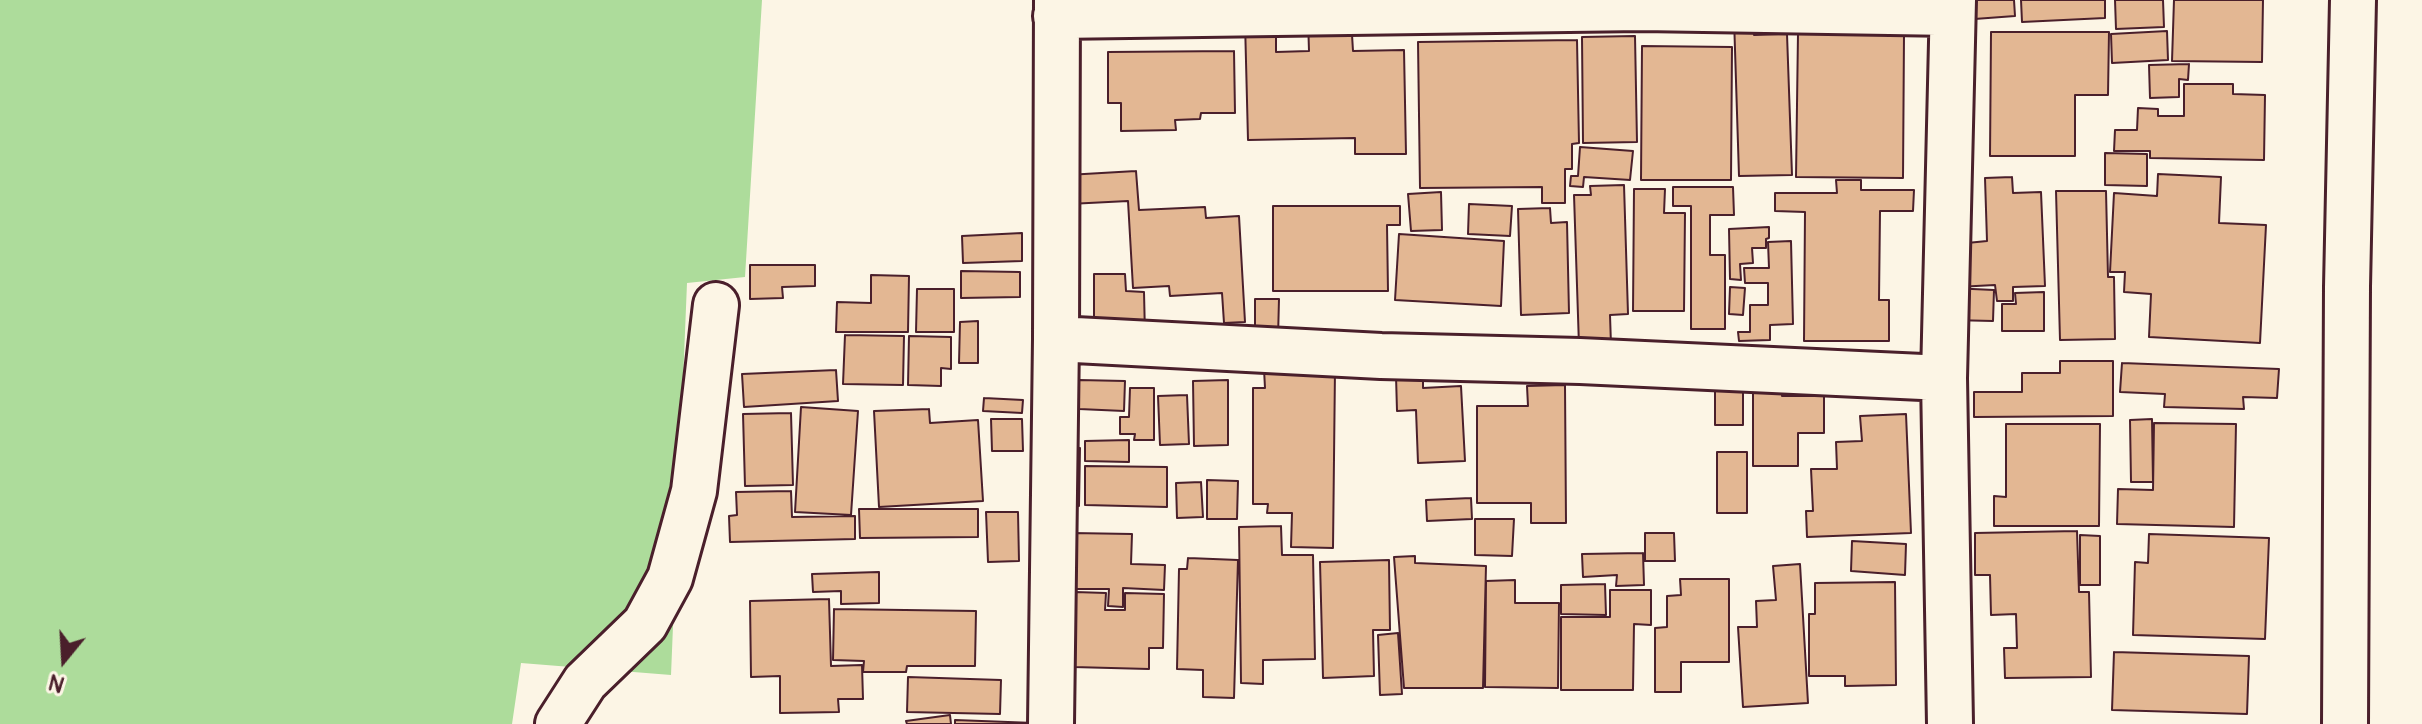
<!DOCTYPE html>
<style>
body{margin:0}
#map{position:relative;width:2422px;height:724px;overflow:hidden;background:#fcf5e5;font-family:Pangolin,sans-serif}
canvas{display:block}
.north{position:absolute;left:24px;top:620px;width:80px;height:80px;-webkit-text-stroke:6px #fcf5e5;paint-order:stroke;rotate:198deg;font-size:22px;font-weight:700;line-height:32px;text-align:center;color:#4a1f2b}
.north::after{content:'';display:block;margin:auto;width:28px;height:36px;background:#4a1f2b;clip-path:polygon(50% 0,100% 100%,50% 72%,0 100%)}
</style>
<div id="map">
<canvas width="2422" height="724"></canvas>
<div class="north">N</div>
</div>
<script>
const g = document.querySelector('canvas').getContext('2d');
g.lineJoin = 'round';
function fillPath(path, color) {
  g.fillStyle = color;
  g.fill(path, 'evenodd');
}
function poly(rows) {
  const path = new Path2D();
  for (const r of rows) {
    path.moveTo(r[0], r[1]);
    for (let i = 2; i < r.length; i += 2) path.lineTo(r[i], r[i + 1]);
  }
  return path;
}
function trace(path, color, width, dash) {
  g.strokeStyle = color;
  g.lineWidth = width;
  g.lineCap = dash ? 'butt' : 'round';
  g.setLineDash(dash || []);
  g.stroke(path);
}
fillPath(poly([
 [0,0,762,0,745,277,687,283,671,675,521,663,512,724,0,724]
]), '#addc9b');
const building = poly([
 [1960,0,2014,0,2015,16,1961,20,1960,0],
 [2021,0,2105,0,2105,18,2022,22,2021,0],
 [2115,0,2163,0,2164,27,2116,29,2115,0],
 [2174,0,2263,0,2262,62,2172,61,2174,0],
 [1351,18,1353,51,1404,50,1406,154,1355,154,1355,138,1248,140,1245,22,1276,21,1276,52,1309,51,1308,19,1351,18],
 [1734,18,1753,18,1754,35,1787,34,1792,175,1739,176,1734,18],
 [2167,31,2168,60,2112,63,2111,34,2167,31],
 [1991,32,2109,32,2108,95,2075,95,2075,156,1990,156,1991,32],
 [1798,33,1904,34,1903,178,1796,177,1798,33],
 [1635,36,1637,142,1583,143,1582,37,1635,36],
 [1577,40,1579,143,1572,144,1572,169,1565,169,1565,203,1542,203,1542,187,1420,188,1418,42,1577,40],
 [1642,46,1732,47,1731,180,1641,180,1642,46],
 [1234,51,1235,113,1201,113,1200,119,1175,120,1176,130,1121,131,1121,103,1108,103,1108,52,1234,51],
 [2189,64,2188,80,2179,79,2179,97,2150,98,2149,65,2189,64],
 [2184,84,2233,84,2233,94,2265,95,2264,160,2150,158,2150,151,2114,151,2115,130,2137,130,2138,108,2158,109,2158,116,2184,116,2184,84],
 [1580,147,1633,151,1630,180,1584,177,1583,187,1570,186,1571,176,1578,176,1580,147],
 [2105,153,2147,154,2147,186,2105,185,2105,153],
 [1136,171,1139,210,1205,207,1206,218,1239,216,1245,322,1224,323,1222,293,1170,296,1169,286,1133,288,1128,201,1069,204,1067,175,1136,171],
 [2158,174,2221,177,2219,223,2266,225,2260,343,2149,337,2151,294,2124,292,2125,272,2110,272,2114,193,2157,196,2158,174],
 [2012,177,2013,193,2041,192,2045,286,2013,287,2013,301,1997,301,1995,285,1957,287,1967,243,1987,241,1985,178,2012,177],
 [1836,180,1861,180,1861,190,1914,190,1913,211,1880,211,1879,300,1889,300,1889,341,1804,341,1805,212,1775,211,1775,193,1837,193,1836,180],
 [1624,185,1628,314,1610,315,1611,345,1579,346,1574,195,1591,195,1590,186,1624,185],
 [1673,187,1733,187,1734,215,1710,215,1710,255,1725,255,1725,329,1691,329,1691,206,1673,206,1673,187],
 [1634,189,1665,189,1664,213,1685,213,1684,311,1633,311,1634,189],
 [2056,191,2106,191,2108,277,2114,277,2115,339,2060,340,2056,191],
 [1441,192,1442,230,1411,231,1408,194,1441,192],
 [1469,204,1512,206,1510,236,1468,234,1469,204],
 [1273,206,1400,206,1400,225,1387,225,1388,291,1273,291,1273,206],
 [1550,208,1551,223,1567,222,1569,313,1521,315,1518,209,1550,208],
 [1769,227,1769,238,1766,239,1766,248,1752,248,1753,263,1740,264,1741,280,1730,279,1729,229,1769,227],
 [1022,233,1022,261,963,263,962,236,1022,233],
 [1399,234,1504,241,1501,306,1395,300,1399,234],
 [1791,241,1793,324,1770,325,1770,340,1739,341,1738,332,1750,332,1750,305,1768,305,1768,283,1745,283,1744,268,1769,268,1768,242,1791,241],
 [750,265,815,265,815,286,782,287,783,298,750,299,750,265],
 [961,271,1020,272,1020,297,961,298,961,271],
 [1094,274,1125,274,1126,291,1144,292,1145,335,1094,335,1094,274],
 [871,275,909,276,908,332,836,332,837,302,871,303,871,275],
 [1730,287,1745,288,1743,315,1729,314,1730,287],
 [1951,288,1994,290,1993,321,1951,320,1951,288],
 [917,289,954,289,954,332,916,332,917,289],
 [2044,292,2044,331,2002,331,2002,304,2016,304,2015,293,2044,292],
 [1255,299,1279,299,1278,338,1255,337,1255,299],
 [978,321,978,363,959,363,960,322,978,321],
 [845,335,904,336,903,385,843,384,845,335],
 [909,336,951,337,951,369,941,368,941,386,908,385,909,336],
 [2060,361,2113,361,2113,416,1974,417,1974,392,2022,392,2022,373,2060,373,2060,361],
 [2122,363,2279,369,2277,398,2243,397,2244,409,2164,407,2165,394,2120,392,2122,363],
 [1264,369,1335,369,1333,548,1291,547,1292,513,1267,513,1268,504,1253,504,1253,388,1265,388,1264,369],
 [836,370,838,401,744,407,742,374,836,370],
 [1423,375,1423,388,1461,386,1465,461,1418,463,1416,410,1397,411,1396,376,1423,375],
 [1715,376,1743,376,1743,425,1715,425,1715,376],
 [1079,380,1125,381,1124,411,1079,409,1079,380],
 [1228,380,1228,445,1194,446,1193,381,1228,380],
 [1753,381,1782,381,1782,396,1824,396,1824,433,1798,433,1798,466,1753,466,1753,381],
 [1565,385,1566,523,1531,523,1531,503,1477,503,1477,406,1528,406,1527,386,1565,385],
 [1130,388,1154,388,1154,440,1134,440,1135,434,1120,434,1120,417,1129,417,1130,388],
 [1187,395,1189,444,1160,445,1158,396,1187,395],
 [984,398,1023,400,1022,413,983,411,984,398],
 [801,407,858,411,851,515,795,512,801,407],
 [929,409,930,423,978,420,983,501,879,507,874,411,929,409],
 [791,413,793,485,745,486,743,414,791,413],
 [1906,414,1911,533,1807,537,1806,511,1813,511,1811,469,1837,469,1836,442,1862,441,1860,416,1906,414],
 [991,419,1022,419,1023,451,992,451,991,419],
 [2152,419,2153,482,2131,482,2130,420,2152,419],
 [2154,423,2236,424,2234,527,2117,524,2118,489,2153,490,2154,423],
 [2006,424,2100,424,2099,526,1994,526,1994,496,2006,497,2006,424],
 [1129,440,1129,462,1085,461,1085,441,1129,440],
 [1060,447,1080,448,1079,506,1059,506,1060,447],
 [1717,452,1747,452,1747,513,1717,513,1717,452],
 [1085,466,1167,467,1167,507,1085,505,1085,466],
 [1207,480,1238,481,1237,519,1207,519,1207,480],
 [1201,482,1203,517,1177,518,1176,483,1201,482],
 [791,491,792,517,855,516,855,539,730,542,729,516,737,515,736,492,791,491],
 [1471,498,1472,519,1427,521,1426,500,1471,498],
 [859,509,978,509,978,537,860,538,859,509],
 [986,512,1018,512,1019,561,988,562,986,512],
 [1475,519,1514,519,1512,556,1475,555,1475,519],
 [1281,526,1282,555,1313,555,1315,659,1263,660,1263,684,1241,683,1239,527,1281,526],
 [2077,531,2079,592,2089,592,2091,677,2005,678,2004,648,2017,648,2016,614,1991,615,1990,575,1975,575,1975,533,2077,531],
 [1072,533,1132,534,1131,564,1165,565,1164,590,1123,588,1123,607,1108,606,1109,589,1071,589,1072,533],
 [1645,533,1674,533,1675,561,1645,561,1645,533],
 [2149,534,2269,538,2265,639,2133,635,2135,562,2148,563,2149,534],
 [2080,535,2100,536,2100,585,2080,585,2080,535],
 [1852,541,1906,544,1905,575,1851,571,1852,541],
 [1643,553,1644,585,1616,586,1617,575,1583,577,1582,554,1643,553],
 [1415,556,1415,563,1486,566,1483,688,1404,688,1394,557,1415,556],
 [1188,558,1238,560,1234,698,1203,697,1203,670,1177,669,1179,569,1187,569,1188,558],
 [1389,560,1390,630,1373,630,1374,676,1323,678,1320,562,1389,560],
 [1800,564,1808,703,1743,707,1738,627,1757,627,1756,601,1776,600,1773,566,1800,564],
 [879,572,879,603,841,604,841,591,813,592,812,574,879,572],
 [1680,579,1729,579,1729,662,1681,662,1681,692,1655,692,1655,628,1667,627,1667,596,1681,595,1680,579],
 [1515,580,1515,603,1559,603,1558,688,1485,687,1486,581,1515,580],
 [1895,582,1896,685,1845,686,1845,676,1809,676,1809,614,1815,614,1815,583,1895,582],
 [1605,584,1606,615,1561,614,1561,585,1605,584],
 [1610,590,1651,590,1651,625,1634,624,1633,690,1561,690,1561,617,1610,617,1610,590],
 [1075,592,1106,593,1105,610,1125,610,1125,593,1164,594,1163,648,1149,648,1149,669,1073,667,1075,592],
 [829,599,831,666,862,665,863,699,838,699,839,712,780,713,780,676,751,677,750,601,829,599],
 [834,609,976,611,975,666,907,666,906,672,863,672,864,661,833,660,834,609],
 [1398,633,1402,694,1380,695,1378,635,1398,633],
 [2114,652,2249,656,2247,714,2112,710,2114,652],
 [908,677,1001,680,1000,714,907,712,908,677],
 [950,715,951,724,907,724,906,721,950,715],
 [955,720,1061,724,955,724,955,720]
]);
fillPath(building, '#e3b793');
trace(building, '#4a1f2b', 2);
const minor = poly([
 [1056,16,1642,8,1952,13],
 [1056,339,1381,356,1580,361,1944,378],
 [558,724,585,682,645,624,670,578,694,491,716,305],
 [1051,724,1056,339,1057,0],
 [1950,724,1944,378,1953,0],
 [2345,724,2347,287,2353,0]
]);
trace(minor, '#4a1f2b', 50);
trace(minor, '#fcf5e5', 44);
</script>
